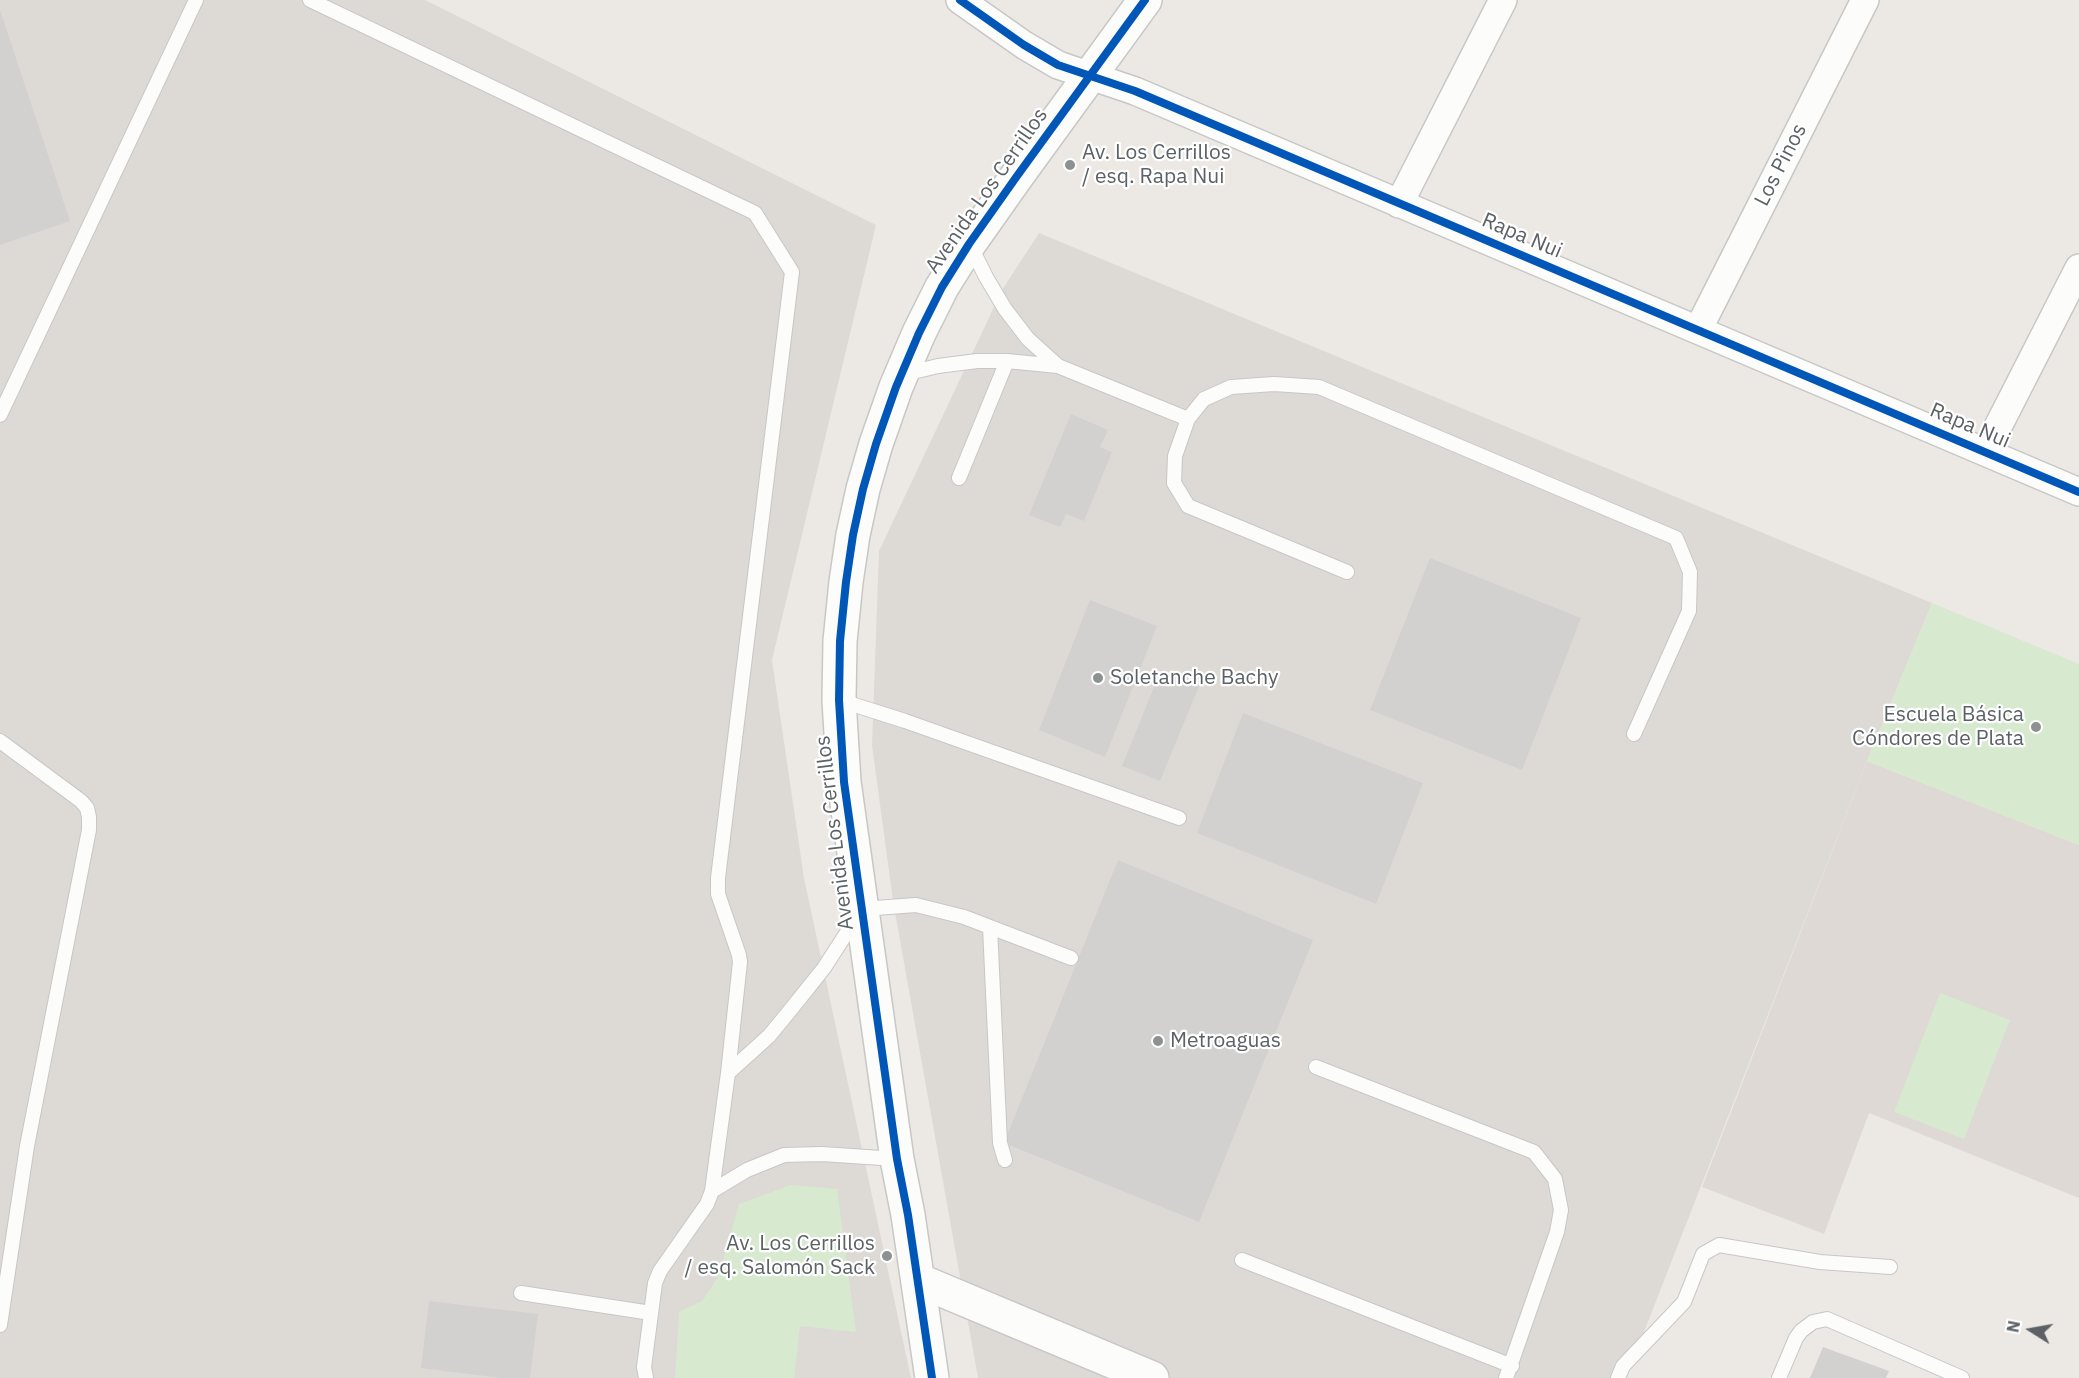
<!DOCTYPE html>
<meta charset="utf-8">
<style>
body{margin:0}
#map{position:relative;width:2079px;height:1378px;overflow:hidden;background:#ece9e5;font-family:"IBM Plex Sans",sans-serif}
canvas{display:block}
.north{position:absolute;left:2001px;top:1300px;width:60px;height:60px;-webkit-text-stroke:4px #fff;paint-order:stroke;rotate:281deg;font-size:16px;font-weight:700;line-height:24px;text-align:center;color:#5b6165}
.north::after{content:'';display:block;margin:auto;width:21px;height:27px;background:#5b6165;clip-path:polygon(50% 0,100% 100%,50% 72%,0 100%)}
</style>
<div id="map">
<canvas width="2079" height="1378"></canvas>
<div class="north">N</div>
</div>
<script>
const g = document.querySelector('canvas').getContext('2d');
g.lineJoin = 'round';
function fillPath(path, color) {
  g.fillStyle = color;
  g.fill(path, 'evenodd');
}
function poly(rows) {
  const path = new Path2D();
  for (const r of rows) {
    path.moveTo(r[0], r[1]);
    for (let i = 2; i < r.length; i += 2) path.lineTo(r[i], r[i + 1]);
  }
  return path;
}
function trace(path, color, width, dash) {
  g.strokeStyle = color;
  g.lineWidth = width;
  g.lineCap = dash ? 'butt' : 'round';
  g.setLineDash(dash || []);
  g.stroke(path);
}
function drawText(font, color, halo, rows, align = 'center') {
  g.font = font + ' "IBM Plex Sans",sans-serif';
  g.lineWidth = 4.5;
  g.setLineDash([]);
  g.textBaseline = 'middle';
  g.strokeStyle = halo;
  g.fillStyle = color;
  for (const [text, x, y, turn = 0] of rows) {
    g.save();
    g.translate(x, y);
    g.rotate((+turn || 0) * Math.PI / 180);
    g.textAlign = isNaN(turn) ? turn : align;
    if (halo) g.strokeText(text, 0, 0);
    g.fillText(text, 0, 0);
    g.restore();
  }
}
fillPath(poly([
 [0,0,425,0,876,225,772,660,804,878,911,1378,0,1378],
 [1039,233,1932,603,1867,761,1626,1378,978,1378,893,901,872,745,879,551,1002,290]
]), '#dddad6');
fillPath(poly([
 [1867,761,2079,845,2079,1198,1869,1113,1824,1234,1702,1187]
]), '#ded9d4');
fillPath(poly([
 [1932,603,2079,664,2079,845,1867,761],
 [1940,993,2010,1020,1964,1139,1894,1112],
 [791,1185,837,1189,856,1332,800,1326,794,1378,675,1378,679,1312,702,1301,718,1277,739,1204]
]), '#d7e9ce');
fillPath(poly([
 [0,10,70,221,0,245],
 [1071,414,1108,430,1100,447,1112,452,1084,521,1066,514,1060,527,1029,515],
 [1430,558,1581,618,1522,770,1370,710],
 [1090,600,1157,626,1105,757,1039,730],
 [1161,670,1199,686,1160,781,1122,766],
 [1243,713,1423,783,1376,904,1197,833],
 [1118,860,1313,940,1199,1222,1004,1143],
 [429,1301,538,1314,530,1378,501,1378,421,1368],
 [1823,1347,1889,1371,1886,1378,1810,1378]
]), '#d3d1cf');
const service = poly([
 [310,0,755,213,792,272,718,878,718,894,739,955,740,962,728,1073,712,1191,707,1204,660,1271,655,1283,644,1367,646,1378],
 [970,245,986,277,1005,309,1028,339,1058,366],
 [905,374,938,366,977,361,1007,361,1058,366,1188,419,1204,399,1231,387,1274,384,1319,387,1676,538,1690,572,1689,611,1634,734],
 [0,415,196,0],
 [1188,419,1175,456,1174,483,1188,506,1347,572],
 [959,478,1007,361],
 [839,700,905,721,1179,818],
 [0,741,81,801,87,808,89,817,89,830,27,1146,0,1325],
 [990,927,1000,1143,1005,1160],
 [1316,1067,1534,1152,1555,1179,1561,1210,1557,1232,1506,1378],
 [728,1073,769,1036,792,1008,824,968,862,909,916,905,964,917,1071,958],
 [712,1191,747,1170,784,1155,822,1154,896,1159],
 [1242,1260,1512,1366],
 [521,1293,651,1313],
 [1618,1378,1623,1366,1684,1302,1703,1254,1719,1245,1820,1262,1890,1267],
 [1779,1378,1796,1338,1801,1331,1813,1322,1827,1319,1962,1378]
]);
const minor = poly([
 [960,0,1024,45,1058,65,1135,91,2079,492],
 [1399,204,1503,0],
 [1698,330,1865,0],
 [1985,452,2079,268]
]);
const tertiary = poly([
 [918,1280,1152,1378],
 [932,1378,908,1215,897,1159,844,782,839,700,840,641,846,582,853,535,863,489,876,444,896,387,919,333,942,287,969,244,1017,176,1145,0]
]);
trace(service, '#c7c7c6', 16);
trace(minor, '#c7c7c6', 30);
trace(tertiary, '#c7c7c6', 36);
trace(service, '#fcfcfb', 14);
trace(minor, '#fcfcfb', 27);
trace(tertiary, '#fcfcfb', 33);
trace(poly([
 [960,0,1024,45,1058,65,1135,91,2079,492],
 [932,1378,908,1215,897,1159,844,782,839,700,840,641,846,582,853,535,863,489,876,444,896,387,919,333,942,287,969,244,1017,176,1145,0]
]), '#0057b8', 8);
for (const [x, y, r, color] of [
 [1070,165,6,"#8e9192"],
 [1098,678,6,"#8e9192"],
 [2036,727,6,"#8e9192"],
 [1158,1041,6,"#8e9192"],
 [887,1256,6,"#8e9192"]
]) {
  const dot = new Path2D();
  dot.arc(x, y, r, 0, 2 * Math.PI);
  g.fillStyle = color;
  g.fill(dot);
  trace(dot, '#fff', 2);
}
drawText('21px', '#5b6165', '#fff', [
 ["Av. Los Cerrillos",1082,153],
 ["/ esq. Rapa Nui",1082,177],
 ["Soletanche Bachy",1110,678],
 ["Escuela Básica",2024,715,"right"],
 ["Cóndores de Plata",2024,739,"right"],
 ["Metroaguas",1170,1041],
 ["Av. Los Cerrillos",875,1244,"right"],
 ["/ esq. Salomón Sack",875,1268,"right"]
], 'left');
drawText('21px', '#5b6165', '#fff', [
 ["Los Pinos",1781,165,-63],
 ["Avenida Los Cerrillos",987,191,-55],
 ["Rapa Nui",1522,236,23],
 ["Rapa Nui",1970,426,23],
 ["Avenida Los Cerrillos",835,833,-97]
]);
</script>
